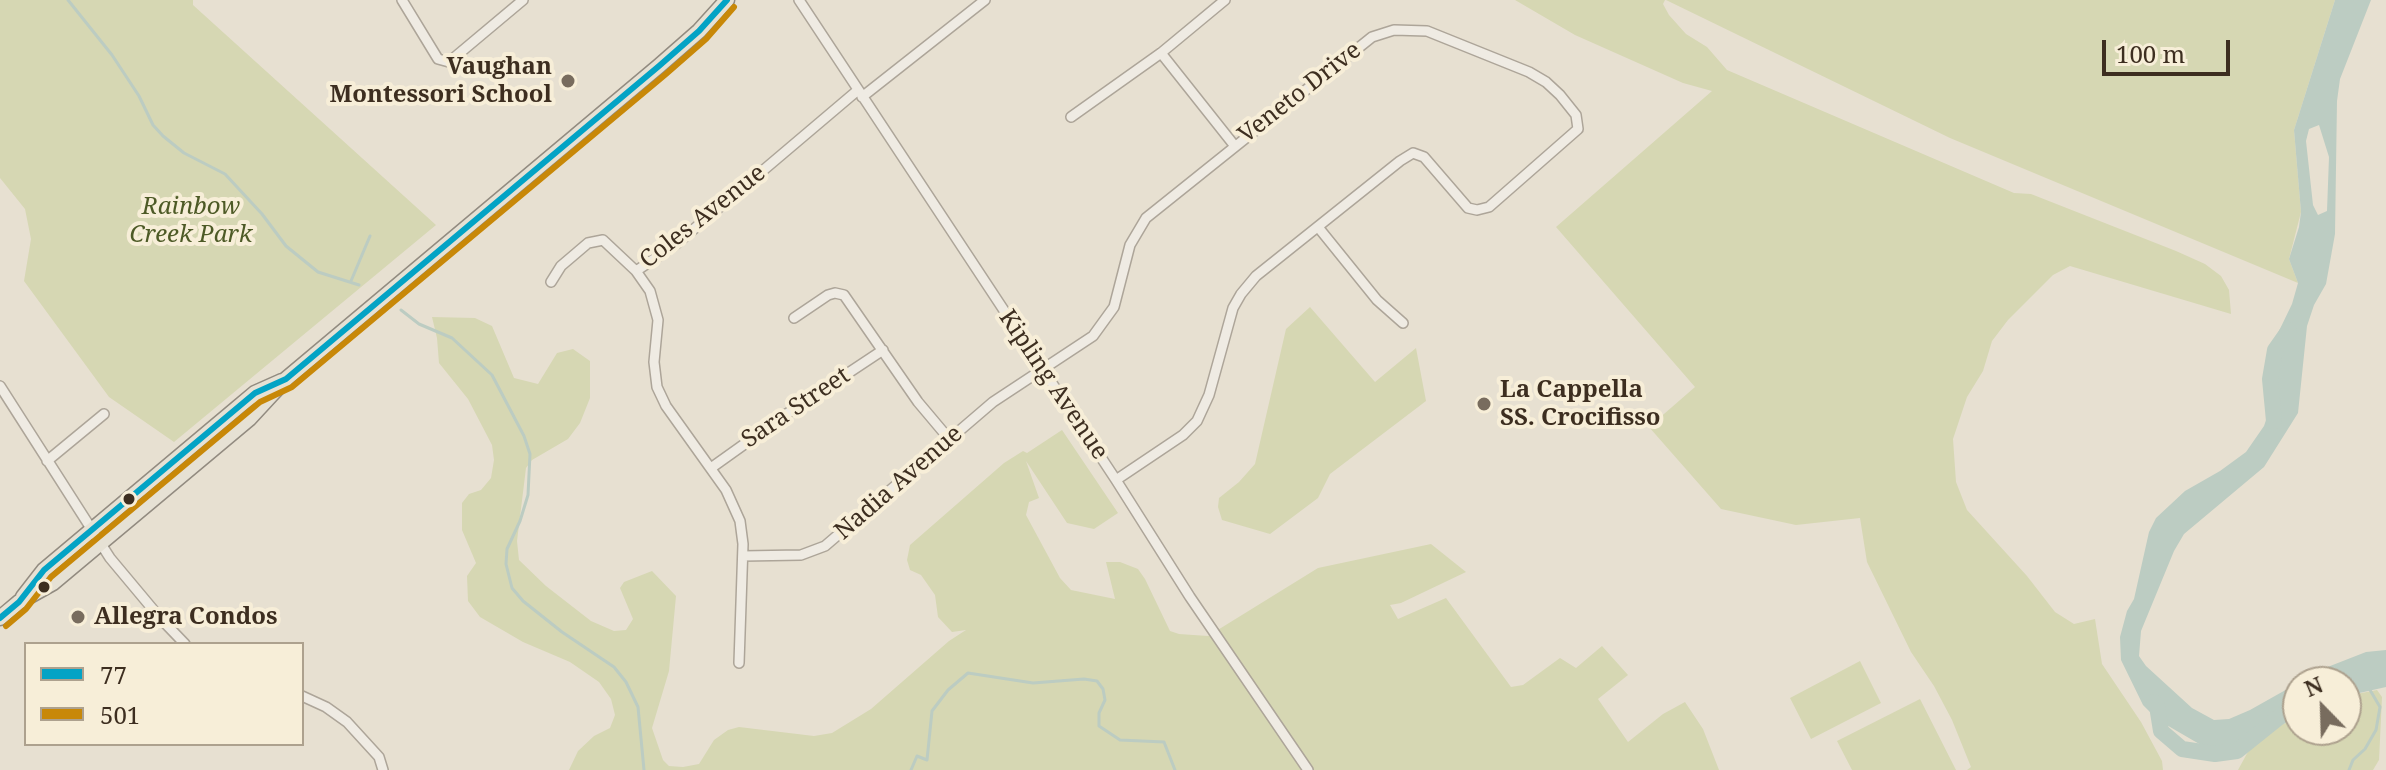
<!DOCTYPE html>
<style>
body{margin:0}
#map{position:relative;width:2386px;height:770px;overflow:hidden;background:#e7e0d1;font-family:"Noto Serif",serif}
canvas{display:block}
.legend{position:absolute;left:24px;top:642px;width:280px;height:104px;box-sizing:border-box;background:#f7eed8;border:2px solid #ada18e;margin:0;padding:10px 14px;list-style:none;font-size:24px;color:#3d2e20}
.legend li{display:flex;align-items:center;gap:16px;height:40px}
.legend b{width:40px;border:2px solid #ada18e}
.north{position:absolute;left:2282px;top:666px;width:80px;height:80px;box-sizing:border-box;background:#f7eed8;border:2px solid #ada18e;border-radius:50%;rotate:337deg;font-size:22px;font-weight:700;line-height:32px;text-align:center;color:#3d2e20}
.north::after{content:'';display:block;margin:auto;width:28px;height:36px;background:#786c5e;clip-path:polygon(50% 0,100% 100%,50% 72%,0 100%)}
.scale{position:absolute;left:2102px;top:40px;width:128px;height:36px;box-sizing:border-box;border:4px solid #3d2e20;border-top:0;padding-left:10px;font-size:24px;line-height:28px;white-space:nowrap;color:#3d2e20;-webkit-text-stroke:6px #f7eed8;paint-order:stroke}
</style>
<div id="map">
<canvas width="2386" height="770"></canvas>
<ul class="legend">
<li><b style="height:10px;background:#03a3c5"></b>77</li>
<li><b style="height:10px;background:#c88808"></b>501</li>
</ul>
<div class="north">N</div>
<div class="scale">100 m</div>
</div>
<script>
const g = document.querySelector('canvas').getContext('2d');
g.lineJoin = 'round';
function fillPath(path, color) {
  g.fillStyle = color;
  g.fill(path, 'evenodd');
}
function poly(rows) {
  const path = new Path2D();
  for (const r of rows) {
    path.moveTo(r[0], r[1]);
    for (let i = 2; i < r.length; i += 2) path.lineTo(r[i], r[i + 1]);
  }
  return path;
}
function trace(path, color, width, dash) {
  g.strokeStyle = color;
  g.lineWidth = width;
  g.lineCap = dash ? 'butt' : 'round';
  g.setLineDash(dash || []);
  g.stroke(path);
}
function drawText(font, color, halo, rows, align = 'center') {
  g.font = font + ' "Noto Serif",serif';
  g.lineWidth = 8;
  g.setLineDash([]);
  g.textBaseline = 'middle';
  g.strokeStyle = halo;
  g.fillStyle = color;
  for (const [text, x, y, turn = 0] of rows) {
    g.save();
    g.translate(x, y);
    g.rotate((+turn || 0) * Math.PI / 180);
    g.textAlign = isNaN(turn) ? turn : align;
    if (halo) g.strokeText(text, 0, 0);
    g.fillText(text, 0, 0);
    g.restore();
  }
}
fillPath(poly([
 [0,0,193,0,193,5,436,225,174,442,109,397,24,281,31,239,25,209,0,178],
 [1515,0,1665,0,1663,4,1669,15,1686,34,1707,47,1727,70,2014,193,2031,194,2176,251,2205,264,2221,276,2229,290,2231,314,2070,266,2053,275,2008,320,1992,341,1983,371,1967,397,1953,439,1956,482,1967,510,2027,576,2055,612,2074,624,2095,619,2102,664,2141,722,2162,761,2163,770,1967,770,1971,767,1952,720,1934,686,1911,652,1867,562,1860,518,1796,525,1721,509,1649,427,1695,387,1556,227,1712,91,1683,83,1575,35],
 [1666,0,2335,0,2294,130,2301,212,2289,259,2298,283,1950,138],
 [1310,307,1375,382,1416,348,1426,401,1330,474,1318,498,1270,534,1222,520,1218,507,1219,498,1239,482,1255,464,1286,329],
 [432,317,475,318,492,326,514,378,538,384,557,353,573,349,590,361,590,398,580,423,568,439,532,460,526,468,517,541,519,560,546,586,591,621,614,631,626,630,633,619,620,588,624,582,652,571,676,596,669,671,652,728,663,760,669,766,683,767,699,764,714,740,728,730,739,727,814,736,832,733,871,709,949,641,966,630,952,632,938,617,935,595,921,575,910,570,907,560,910,545,1004,463,1023,451,1027,453,1062,430,1118,513,1094,529,1067,523,1026,461,1039,498,1029,502,1026,515,1060,578,1071,590,1115,599,1106,562,1120,562,1138,569,1145,579,1170,631,1179,634,1208,636,1318,568,1431,544,1466,572,1401,603,1390,605,1398,619,1446,598,1511,687,1523,685,1560,658,1576,668,1602,646,1628,675,1598,699,1628,742,1663,714,1685,702,1703,729,1719,770,569,770,578,751,594,736,610,728,615,715,611,699,599,682,570,662,523,642,480,617,468,601,467,576,476,563,462,530,462,503,469,494,481,490,491,478,494,460,492,445,468,399,439,363,437,338],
 [1860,661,1881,703,1811,739,1790,698],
 [2377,690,2382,697,2379,760,2373,770,2238,770,2256,737,2298,717,2298,730,2346,730,2346,696],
 [1920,699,1956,770,1852,770,1837,741]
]), '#d6d7b3');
fillPath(poly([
 [2335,0,2371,0,2340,79,2337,101,2335,234,2326,284,2314,305,2307,326,2298,413,2264,467,2184,534,2174,551,2141,631,2139,656,2146,666,2192,708,2214,720,2229,719,2250,710,2298,683,2298,717,2256,737,2213,752,2158,720,2143,705,2121,660,2120,637,2127,611,2134,599,2149,532,2156,518,2185,491,2220,471,2246,452,2264,426,2272,402,2278,333,2292,304,2298,283,2289,259,2299,227,2301,212,2294,130],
 [2319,125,2329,157,2327,211,2318,215,2313,205,2306,141,2309,129],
 [2386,650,2386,687,2346,696,2346,682,2300,682,2325,668,2366,652]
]), '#bcccc2');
trace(poly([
 [68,0,112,55,139,96,153,125,163,136,184,153,225,174,262,214,286,246,318,272,359,285],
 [351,281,370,236],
 [401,310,419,324,452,338,492,375,524,436,530,454,528,495,520,521,507,549,506,564,512,588,523,601,562,632,614,667,626,682,638,707,644,770],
 [911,770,917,756,927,760,932,711,948,690,968,673,1033,683,1084,679,1097,681,1103,689,1105,700,1099,713,1099,726,1120,740,1164,742,1175,770],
 [2349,770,2353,760,2365,749,2376,730,2380,707,2370,690]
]), '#bcccc2', 3);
trace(poly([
 [2274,421,2270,379,2275,350,2289,330],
 [2154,702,2157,706,2161,731,2182,749,2215,754,2237,751,2298,702]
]), '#bcccc2', 16);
const street = poly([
 [402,0,438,59,449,62,523,0],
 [799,0,1116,480,1190,597,1308,770],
 [1161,53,1234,145],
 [862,97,985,0],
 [1071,117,1161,53,1225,0],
 [1318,227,1377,300,1403,323],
 [636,271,675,245,858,90],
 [551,282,561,266,588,243,603,240,636,271,650,291,658,320,654,362,657,387,666,406,726,490,740,521,743,544,739,663],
 [794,318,828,295,835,293,844,295,918,402,950,440],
 [0,386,110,558,161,619,185,644],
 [47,461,104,414],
 [711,468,788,413,883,350],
 [743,556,801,555,825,546,993,402,1093,336,1114,307,1130,245,1146,218,1372,37,1394,30,1427,31,1529,72,1546,82,1560,95,1576,115,1578,129,1489,207,1477,210,1468,208,1424,157,1413,153,1400,161,1256,276,1241,294,1233,308,1209,395,1197,421,1183,435,1116,480],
 [302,696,326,707,347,722,379,757,383,770]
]);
const primary = poly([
 [23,597,44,570,237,408,255,393,282,381],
 [0,618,19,602,53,583,249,419,286,379,659,66,699,31,727,0]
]);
trace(street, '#ada599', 12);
trace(primary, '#928b80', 17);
trace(street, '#efebe3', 9);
trace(primary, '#e6e1d4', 14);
trace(poly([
 [0,618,19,602,44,570,255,393,286,379,659,66,699,31,727,0]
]), '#03a3c5', 6);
trace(poly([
 [6,626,26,609,51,577,260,402,292,387,666,74,706,39,734,7]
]), '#c88808', 6);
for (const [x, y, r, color] of [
 [568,81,8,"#786c5e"],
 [1484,404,8,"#786c5e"],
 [129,499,7,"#3d2e20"],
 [44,587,7,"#3d2e20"],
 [78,617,8,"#786c5e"]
]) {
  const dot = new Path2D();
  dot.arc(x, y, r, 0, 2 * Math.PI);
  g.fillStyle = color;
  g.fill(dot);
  trace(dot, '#f7eed8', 3);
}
drawText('bold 24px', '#3d2e20', '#f7eed8', [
 ["Vaughan",552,67,"right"],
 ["Montessori School",552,95,"right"],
 ["La Cappella",1500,390],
 ["SS. Crocifisso",1500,418],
 ["Allegra Condos",94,617]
], 'left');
drawText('24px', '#3d2e20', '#f7eed8', [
 ["Veneto Drive",1300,93,-38],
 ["Coles Avenue",703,217,-38],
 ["Kipling Avenue",1053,385,56],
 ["Sara Street",796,408,-34],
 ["Nadia Avenue",899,483,-41]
]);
drawText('italic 24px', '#4d5a26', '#f7eed8', [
 ["Rainbow",191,207],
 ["Creek Park",191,235]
]);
</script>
